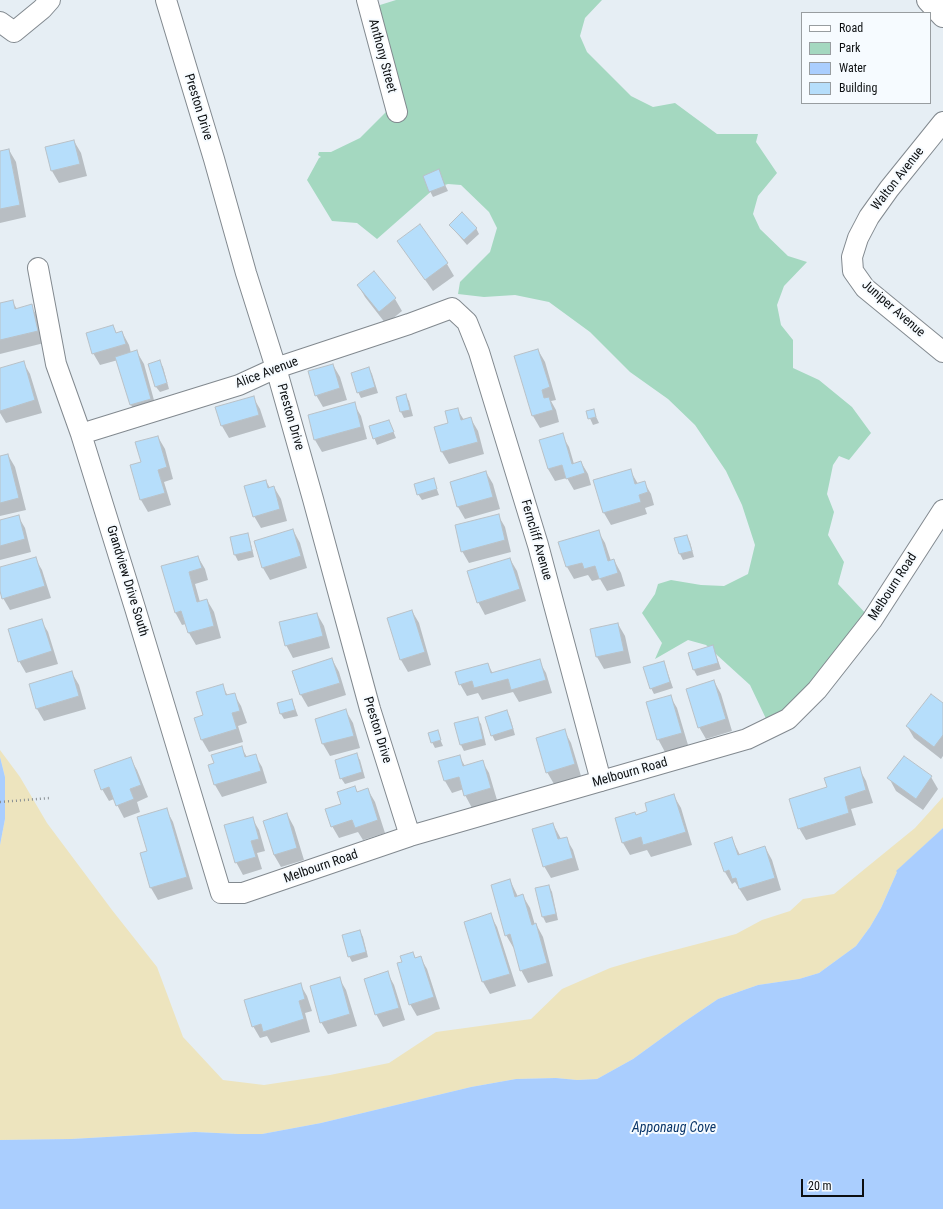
<!DOCTYPE html>
<style>
body{margin:0}
#map{position:relative;width:943px;height:1209px;overflow:hidden;background:#e6eef4;font-family:"Roboto Condensed",sans-serif}
canvas{display:block}
.legend{position:absolute;left:801px;top:12px;width:130px;height:92px;box-sizing:border-box;background:#f6fbff;border:1px solid #989da0;margin:0;padding:5px 7px;list-style:none;font-size:12px;color:#0c0f11}
.legend li{display:flex;align-items:center;gap:8px;height:20px}
.legend b{width:20px;border:1px solid #989da0}
.scale{position:absolute;left:801px;top:1179px;width:63px;height:18px;box-sizing:border-box;border:2px solid #0c0f11;border-top:0;padding-left:5px;font-size:12px;line-height:14px;white-space:nowrap;color:#0c0f11;-webkit-text-stroke:3px #f6fbff;paint-order:stroke}
</style>
<div id="map">
<canvas width="943" height="1209"></canvas>
<ul class="legend">
<li><b style="height:5px;background:#fff"></b>Road</li>
<li><b style="height:11px;background:#a4d8c0"></b>Park</li>
<li><b style="height:11px;background:#aacefe"></b>Water</li>
<li><b style="height:11px;background:#b6defb"></b>Building</li>
</ul>
<div class="scale">20 m</div>
</div>
<script>
const g = document.querySelector('canvas').getContext('2d');
g.lineJoin = 'round';
function fillPath(path, color) {
  g.fillStyle = color;
  g.fill(path, 'evenodd');
}
function poly(rows) {
  const path = new Path2D();
  for (const r of rows) {
    path.moveTo(r[0], r[1]);
    for (let i = 2; i < r.length; i += 2) path.lineTo(r[i], r[i + 1]);
  }
  return path;
}
function trace(path, color, width, dash) {
  g.strokeStyle = color;
  g.lineWidth = width;
  g.lineCap = dash ? 'butt' : 'round';
  g.setLineDash(dash || []);
  g.stroke(path);
}
function drawText(font, color, halo, rows, align = 'center') {
  g.font = font + ' "Roboto Condensed",sans-serif';
  g.lineWidth = 4;
  g.setLineDash([]);
  g.textBaseline = 'middle';
  g.strokeStyle = halo;
  g.fillStyle = color;
  for (const [text, x, y, turn = 0] of rows) {
    g.save();
    g.translate(x, y);
    g.rotate((+turn || 0) * Math.PI / 180);
    g.textAlign = isNaN(turn) ? turn : align;
    if (halo) g.strokeText(text, 0, 0);
    g.fillText(text, 0, 0);
    g.restore();
  }
}
fillPath(poly([
 [396,0,602,0,585,18,580,36,587,52,631,96,653,107,675,103,717,134,758,134,756,142,777,173,758,196,753,214,760,229,788,256,807,262,784,286,777,305,781,325,793,340,793,368,819,380,852,407,871,433,849,460,839,456,833,465,827,494,834,512,828,535,844,562,838,584,869,617,821,686,769,725,750,685,706,645,688,640,655,659,662,643,642,613,655,594,658,584,671,580,701,585,724,586,748,574,755,545,742,505,726,471,695,425,668,399,630,372,590,332,549,302,515,295,484,297,458,294,460,282,490,252,497,228,489,212,461,185,448,184,435,188,377,239,357,223,332,221,307,180,319,158,321,157,318,155,319,152,331,152,360,138,401,97,378,10,380,5]
]), '#a4d8c0');
fillPath(poly([
 [0,750,20,777,47,823,112,910,157,967,183,1037,223,1080,264,1085,330,1075,389,1063,436,1032,531,1019,562,989,610,968,644,958,736,934,762,920,790,911,803,899,834,894,915,828,943,797,943,828,897,871,897,872,881,908,870,927,856,946,819,973,799,979,758,985,718,999,684,1022,633,1059,597,1079,577,1080,556,1078,516,1079,471,1087,321,1123,262,1134,238,1134,195,1132,71,1139,0,1140,0,845,5,819,5,777,0,757]
]), '#ede4be');
fillPath(poly([
 [0,757,5,777,5,819,0,845],
 [943,828,943,1209,0,1209,0,1140,71,1139,195,1132,238,1134,262,1134,321,1123,471,1087,516,1079,556,1078,577,1080,597,1079,633,1059,684,1022,718,999,758,985,799,979,819,973,856,946,870,927,881,908,897,872,896,871]
]), '#aacefe');
fillPath(poly([
 [74,141,81,153,87,176,59,183,52,171,46,148],
 [9,150,16,162,26,217,0,223,0,152],
 [438,170,448,191,433,197,430,191],
 [451,225,476,228,479,234,467,245,454,230],
 [420,226,447,264,454,276,433,291,406,253,399,241],
 [358,285,395,299,402,311,386,324,365,297],
 [12,301,17,309,31,306,38,318,44,343,0,354,0,304],
 [113,326,117,334,122,332,129,345,131,353,137,352,144,364,157,411,138,417,131,405,118,360,100,365,93,353],
 [538,350,545,362,556,400,551,401,556,410,559,422,540,428,533,416,515,357],
 [159,361,163,367,169,389,160,392,156,387],
 [23,362,30,374,42,413,6,423,0,413,0,369],
 [333,365,340,377,347,400,323,407,316,395],
 [369,368,372,374,378,393,361,398,358,392],
 [406,396,409,401,413,416,404,418,401,412,397,398],
 [253,397,260,409,266,427,229,438,222,426,216,408],
 [354,404,361,416,367,439,322,452,315,440],
 [457,409,464,420,471,419,478,431,484,454,449,464,442,452,450,424],
 [593,410,599,423,593,425,587,412],
 [389,421,396,438,377,445,370,427],
 [562,435,569,447,574,464,581,462,588,474,591,485,574,490,567,478,555,481,548,469,540,441],
 [158,437,165,449,173,479,164,482,171,505,148,512,141,500,131,465,142,462],
 [8,455,15,467,26,510,0,516,0,457],
 [630,470,638,484,644,482,651,494,654,505,645,508,647,514,611,525,604,513,594,481],
 [486,472,493,484,500,509,465,519,458,507,451,482],
 [433,479,439,495,422,500,418,494],
 [266,481,270,488,274,487,281,499,287,521,261,528,254,516],
 [498,515,505,527,511,552,469,563,462,551],
 [18,516,25,528,31,552,0,560,0,521],
 [293,530,300,543,307,568,270,580,263,568],
 [598,531,605,543,611,561,614,560,621,573,625,586,607,591,600,579,592,581,588,575,574,579,567,567],
 [247,534,250,540,254,557,238,561,235,555,231,538],
 [687,536,690,542,694,557,683,560,680,554,676,539],
 [198,557,205,569,208,580,195,584,200,602,207,600,214,612,221,638,196,645,189,633,186,624,182,625,175,612,163,566],
 [35,558,42,570,51,598,10,610,3,598,0,587,0,568],
 [510,559,517,571,526,601,485,615,478,602],
 [412,611,419,623,431,665,408,672,401,660],
 [317,614,324,626,330,648,293,658,286,645],
 [41,620,48,632,58,664,26,673,19,661],
 [618,624,625,636,631,663,604,669,597,657],
 [712,646,715,652,721,669,697,676,694,670,689,654],
 [332,659,339,672,346,695,308,707,301,695],
 [539,661,546,673,552,693,519,702,513,692,482,700,478,693,467,696,460,684,488,664,493,674],
 [663,662,666,668,673,688,654,694,651,688],
 [72,673,79,685,86,709,44,721,37,709,30,685],
 [714,681,721,694,732,731,706,739,699,727],
 [222,685,228,696,234,694,241,706,247,723,238,726,243,742,209,752,202,740,195,718,205,715],
 [670,696,677,708,688,745,665,752,658,739],
 [292,700,298,716,284,719,281,714],
 [943,704,943,756,941,759,914,738,907,726],
 [346,711,353,723,360,748,330,756,323,744,316,719],
 [506,711,510,717,515,735,495,741,492,735],
 [477,718,481,724,486,745,464,751,461,745],
 [564,730,571,743,581,776,554,784,547,772],
 [437,732,443,746,435,748,432,742],
 [241,747,247,757,255,755,262,767,267,783,222,797,215,785,209,765,215,763],
 [356,754,360,760,365,778,345,784,341,778],
 [459,756,465,766,482,761,489,773,497,800,472,808,465,795,464,789,452,793,445,781],
 [130,758,137,770,148,797,137,802,140,812,124,818,114,799,109,801,102,789],
 [859,768,866,781,873,803,851,809,856,825,806,840,799,828,828,788],
 [931,777,938,789,923,810,896,791,889,778],
 [355,788,358,793,368,790,375,802,385,833,363,840,358,832,339,838,332,826,342,805],
 [674,796,681,808,692,845,651,857,647,850,630,855,623,843,636,816,648,812],
 [166,809,173,822,193,889,158,900,151,888,141,854,148,852],
 [287,814,294,827,304,860,281,867,274,855],
 [252,818,259,830,265,851,257,853,262,869,243,875,236,862],
 [553,824,561,839,566,838,573,850,579,870,551,878,544,866],
 [732,839,740,855,765,847,772,860,781,890,747,901,735,882,732,884,725,872],
 [510,880,518,897,523,896,530,908,535,925,536,924,543,937,553,976,528,983,521,970,515,947,513,947,506,935],
 [549,886,552,892,558,920,546,923,543,917,537,889],
 [490,914,497,927,516,986,490,994,483,982,465,923],
 [360,931,363,937,368,957,352,962,349,956],
 [413,953,416,959,420,957,427,969,440,1009,417,1016,410,1004,403,963],
 [387,972,394,985,405,1020,383,1027,376,1014],
 [339,978,346,990,357,1026,328,1034,321,1022],
 [300,984,307,996,312,1011,305,1013,310,1032,271,1043,267,1036,260,1038,253,1026]
]), '#0003');
const building = poly([
 [74,140,80,164,51,171,45,147,74,140],
 [9,149,20,205,0,209,0,151,9,149],
 [439,169,445,186,429,192,423,176,439,169],
 [462,212,477,228,464,240,449,225,462,212],
 [420,224,448,263,425,280,397,241,420,224],
 [374,271,396,298,379,312,357,285,374,271],
 [13,300,15,309,32,304,38,331,0,340,0,303,13,300],
 [113,325,116,333,122,331,126,344,92,354,86,333,113,325],
 [538,349,550,387,542,390,544,398,549,397,553,410,532,416,514,356,538,349],
 [137,350,151,399,130,405,115,357,137,350],
 [160,360,167,383,155,387,148,364,160,360],
 [24,361,35,400,0,411,0,368,24,361],
 [333,364,340,388,315,396,308,371,333,364],
 [369,367,375,387,357,393,351,373,369,367],
 [406,394,410,410,400,412,396,397,406,394],
 [254,396,259,415,221,426,215,407,254,396],
 [355,402,361,427,314,440,308,415,355,402],
 [458,408,461,420,471,417,478,442,441,452,434,427,448,423,445,411,458,408],
 [594,409,596,417,588,419,586,411,594,409],
 [389,420,394,432,373,439,369,426,389,420],
 [563,433,572,464,581,461,585,473,566,479,562,465,548,469,539,440,563,433],
 [158,436,167,467,158,470,165,493,140,500,130,465,141,462,135,442,158,436],
 [8,454,19,498,0,503,0,456,8,454],
 [631,469,635,484,645,481,648,492,639,495,641,502,603,513,593,480,631,469],
 [486,471,493,497,457,507,450,482,486,471],
 [434,478,437,489,417,495,414,484,434,478],
 [266,480,268,488,274,486,280,509,253,517,244,486,266,480],
 [499,514,505,540,461,552,455,525,499,514],
 [19,515,25,539,0,546,0,520,19,515],
 [293,529,301,556,262,568,254,541,293,529],
 [599,530,608,561,614,559,618,573,599,579,595,566,584,569,582,563,566,567,558,542,599,530],
 [248,533,252,551,234,555,230,537,248,533],
 [687,535,692,551,679,554,674,538,687,535],
 [198,556,202,568,189,572,197,602,207,599,214,626,188,633,181,611,175,613,161,566,198,556],
 [36,557,45,586,2,599,0,591,0,567,36,557],
 [510,558,520,589,477,603,467,571,510,558],
 [412,610,425,652,400,660,387,618,412,610],
 [317,613,323,636,285,646,279,622,317,613],
 [42,619,52,651,18,662,8,629,42,619],
 [618,623,624,651,596,657,590,629,618,623],
 [713,645,718,663,693,670,688,653,713,645],
 [332,658,340,683,300,695,292,671,332,658],
 [540,659,546,680,511,690,508,679,474,688,472,681,459,685,455,672,488,663,491,673,540,659],
 [664,661,670,682,650,689,643,667,664,661],
 [72,671,79,696,36,709,29,684,72,671],
 [714,680,726,719,698,728,686,689,714,680],
 [223,684,226,695,235,693,240,711,232,713,237,729,201,740,194,718,203,715,196,692,223,684],
 [931,694,943,703,943,735,934,747,906,726,931,694],
 [671,695,682,733,657,740,646,702,671,695],
 [292,699,295,710,280,714,277,703,292,699],
 [346,709,354,736,322,744,315,719,346,709],
 [507,710,513,729,491,736,485,717,507,710],
 [478,717,483,739,460,745,454,723,478,717],
 [565,729,575,764,546,773,536,738,565,729],
 [438,730,441,740,431,743,428,733,438,730],
 [242,746,245,757,256,754,261,771,214,785,208,765,214,763,211,755,242,746],
 [357,753,362,772,340,779,335,760,357,753],
 [460,755,463,766,483,760,491,788,464,796,459,777,444,781,438,761,460,755],
 [904,756,932,776,916,799,887,778,904,756],
 [131,757,141,785,130,789,134,799,116,806,109,787,101,790,94,770,131,757],
 [860,767,866,790,845,797,849,813,798,829,789,799,827,787,824,778,860,767],
 [355,786,357,792,368,788,378,820,355,828,352,820,331,827,325,809,341,804,337,792,355,786],
 [674,794,686,832,643,845,641,837,622,843,615,818,635,812,636,815,647,811,645,803,674,794],
 [167,808,187,877,150,888,140,853,147,851,137,817,167,808],
 [287,813,297,848,274,855,263,821,287,813],
 [253,817,259,839,251,841,256,857,235,863,224,825,253,817],
 [553,823,558,839,567,837,573,858,543,867,532,829,553,823],
 [732,837,738,855,765,846,775,878,739,889,736,878,732,879,729,870,724,872,714,843,732,837],
 [510,879,515,897,523,894,532,925,536,923,547,963,520,971,510,934,505,936,491,885,510,879],
 [549,885,556,914,542,917,535,888,549,885],
 [491,913,510,974,482,982,464,922,491,913],
 [360,930,366,952,348,957,342,935,360,930],
 [413,952,415,958,421,956,434,997,409,1005,397,963,402,962,400,956,413,952],
 [388,971,399,1008,375,1015,364,979,388,971],
 [340,977,350,1014,320,1023,310,986,340,977],
 [301,983,305,999,299,1001,304,1019,263,1032,261,1024,252,1027,244,1000,301,983]
]);
fillPath(building, '#b6defb');
trace(building, '#b9c1c7', 1);
const minor = poly([
 [166,0,214,159,246,273,276,368,313,499,370,709,410,836],
 [367,0,397,112],
 [0,22,14,32,42,9,50,0],
 [943,122,889,189,869,217,858,238,852,257,853,271,865,288,943,352],
 [38,268,56,364,81,434,135,608,221,893,243,893,410,836,747,739,788,719,817,690,872,620,943,510],
 [81,434,239,385,276,368,409,324,452,308,467,322,479,352,538,545,601,781]
]);
const tertiary = poly([
 [928,0,943,16]
]);
trace(minor, '#82898f', 22);
trace(tertiary, '#82898f', 24);
trace(poly([
 [0,802,50,798]
]), '#898f93', 2.5, [1, 3]);
trace(minor, '#fff', 20);
trace(tertiary, '#fff', 22);
drawText('13px', '#0c0f11', '#f6fbff', [
 ["Anthony Street",382,56,75],
 ["Preston Drive",198,107,73],
 ["Walton Avenue",898,179,-52],
 ["Juniper Avenue",893,309,41],
 ["Alice Avenue",267,373,-21],
 ["Preston Drive",290,417,74],
 ["Ferncliff Avenue",536,540,74],
 ["Grandview Drive South",127,581,73],
 ["Melbourn Road",893,587,-57],
 ["Preston Drive",377,730,73],
 ["Melbourn Road",630,773,-16],
 ["Melbourn Road",321,867,-19]
]);
drawText('italic 14px', '#0a366a', '#f6fbff', [
 ["Apponaug Cove",674,1128]
]);
</script>
